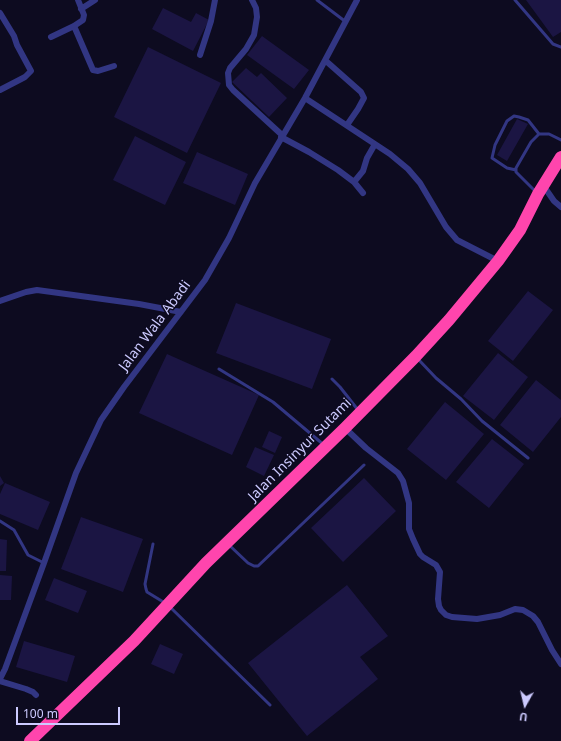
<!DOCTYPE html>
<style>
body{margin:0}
#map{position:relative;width:561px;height:741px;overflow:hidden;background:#0d0b20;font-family:"Noto Sans",sans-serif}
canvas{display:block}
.north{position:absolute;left:505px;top:685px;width:40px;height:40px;-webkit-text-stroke:3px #0d0b20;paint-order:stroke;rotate:188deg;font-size:11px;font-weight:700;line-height:16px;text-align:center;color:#cccaff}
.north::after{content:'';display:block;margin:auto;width:14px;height:18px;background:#cccaff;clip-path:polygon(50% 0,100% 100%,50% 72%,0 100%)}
.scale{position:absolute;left:16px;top:707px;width:104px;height:18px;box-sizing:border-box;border:2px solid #cccaff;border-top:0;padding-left:5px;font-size:12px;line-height:14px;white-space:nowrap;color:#cccaff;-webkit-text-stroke:3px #0d0b20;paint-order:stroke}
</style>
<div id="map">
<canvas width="561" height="741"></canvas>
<div class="north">U</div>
<div class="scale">100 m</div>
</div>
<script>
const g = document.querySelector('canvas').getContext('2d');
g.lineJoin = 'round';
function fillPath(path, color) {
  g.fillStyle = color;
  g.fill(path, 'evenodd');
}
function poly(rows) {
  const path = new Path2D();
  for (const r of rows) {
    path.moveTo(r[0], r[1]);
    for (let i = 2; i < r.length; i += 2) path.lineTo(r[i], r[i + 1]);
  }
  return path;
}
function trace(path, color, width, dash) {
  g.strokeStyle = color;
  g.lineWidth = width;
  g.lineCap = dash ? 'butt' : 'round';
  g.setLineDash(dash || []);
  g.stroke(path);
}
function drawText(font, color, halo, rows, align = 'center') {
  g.font = font + ' "Noto Sans",sans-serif';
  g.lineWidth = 3;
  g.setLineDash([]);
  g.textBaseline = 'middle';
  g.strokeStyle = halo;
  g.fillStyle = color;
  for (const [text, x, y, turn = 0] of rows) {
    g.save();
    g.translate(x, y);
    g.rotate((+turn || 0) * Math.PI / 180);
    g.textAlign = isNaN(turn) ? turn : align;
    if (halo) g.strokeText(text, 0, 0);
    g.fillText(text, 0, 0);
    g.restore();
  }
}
fillPath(poly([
 [526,0,561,0,561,32,553,37],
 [163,8,191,22,196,13,209,20,193,51,152,29],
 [262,36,309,70,294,89,247,55],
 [148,47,221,83,187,153,114,117],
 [246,68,257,77,261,73,287,98,269,117,232,82],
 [517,119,528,124,507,161,497,155],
 [135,136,186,162,165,205,113,180],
 [197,152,248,174,235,205,183,183],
 [528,291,553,310,513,361,488,341],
 [236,303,331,339,312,389,216,353],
 [498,353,528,377,494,420,463,396],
 [167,354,259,395,232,455,139,413],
 [536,380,561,400,561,417,533,452,500,425],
 [445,402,484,434,446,480,407,449],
 [269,431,282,437,275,453,262,447],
 [492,439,524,464,489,508,456,482],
 [255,447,274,455,264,476,246,467],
 [0,476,4,483,0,486],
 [364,478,396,511,343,562,311,528],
 [5,483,50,502,38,530,0,514,0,494],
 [81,517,143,539,123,592,61,569],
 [0,539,7,540,6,571,0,571],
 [0,575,12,576,11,600,0,600],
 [54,578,87,591,78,613,45,600],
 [347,585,388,636,360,657,378,679,307,736,248,663],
 [24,641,75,656,67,682,16,667],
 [160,644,183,654,174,674,151,664]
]), '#1b1543');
trace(poly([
 [317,0,346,22],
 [515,0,553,44,561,47],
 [516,170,507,168,492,158,495,145,507,121,514,116,519,117,528,120,539,134],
 [535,191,516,172,516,168,531,142,539,134,549,134,561,140],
 [418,359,436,378,461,399,482,421,528,458],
 [219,369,273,402,324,445],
 [332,379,340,387,358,410],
 [0,521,14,530,28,555,44,563],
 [153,544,145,584,146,589,147,592,165,603],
 [228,544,248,563,254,566,258,566,364,465],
 [170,607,270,705]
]), '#323683', 3);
trace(poly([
 [252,0,256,8,257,17,254,35,246,49,230,68,228,73,229,85,233,90,282,135],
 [81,9,95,0],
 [0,13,14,36,17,45,31,71,25,77,0,90],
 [74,26,93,70,98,71,114,66],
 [51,37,74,26,83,20,84,15,78,0],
 [200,55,211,21,215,0],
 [326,61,361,92,364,98,358,109,347,125],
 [305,98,390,154,408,169,420,183,446,227,457,240,498,261],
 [281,137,309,152,338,170,354,182,363,193],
 [354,182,363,171,367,158,375,144],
 [543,185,554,201,561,207],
 [0,301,26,292,37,290,139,304,181,312],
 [345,428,366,448,398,473,403,481,409,503,409,529,413,539,420,554,423,557,436,565,440,572,438,599,439,606,441,610,446,615,452,617,477,619,500,615,515,609,523,610,533,616,538,622,552,650,561,664],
 [0,679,5,669,44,563,76,473,101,420,124,387,205,280,229,238,255,183,305,98,357,0],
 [0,681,26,689,33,692,36,695]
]), '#323683', 6);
trace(poly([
 [30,741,134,641,206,563,345,428,416,356,449,320,498,261,520,230,538,194,561,157]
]), '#ff45ad', 12);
drawText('14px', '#cccaff', '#0d0b20', [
 ["Jalan Wala Abadi",155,326,-53],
 ["Jalan Insinyur Sutami",300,450,-45]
]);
</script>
